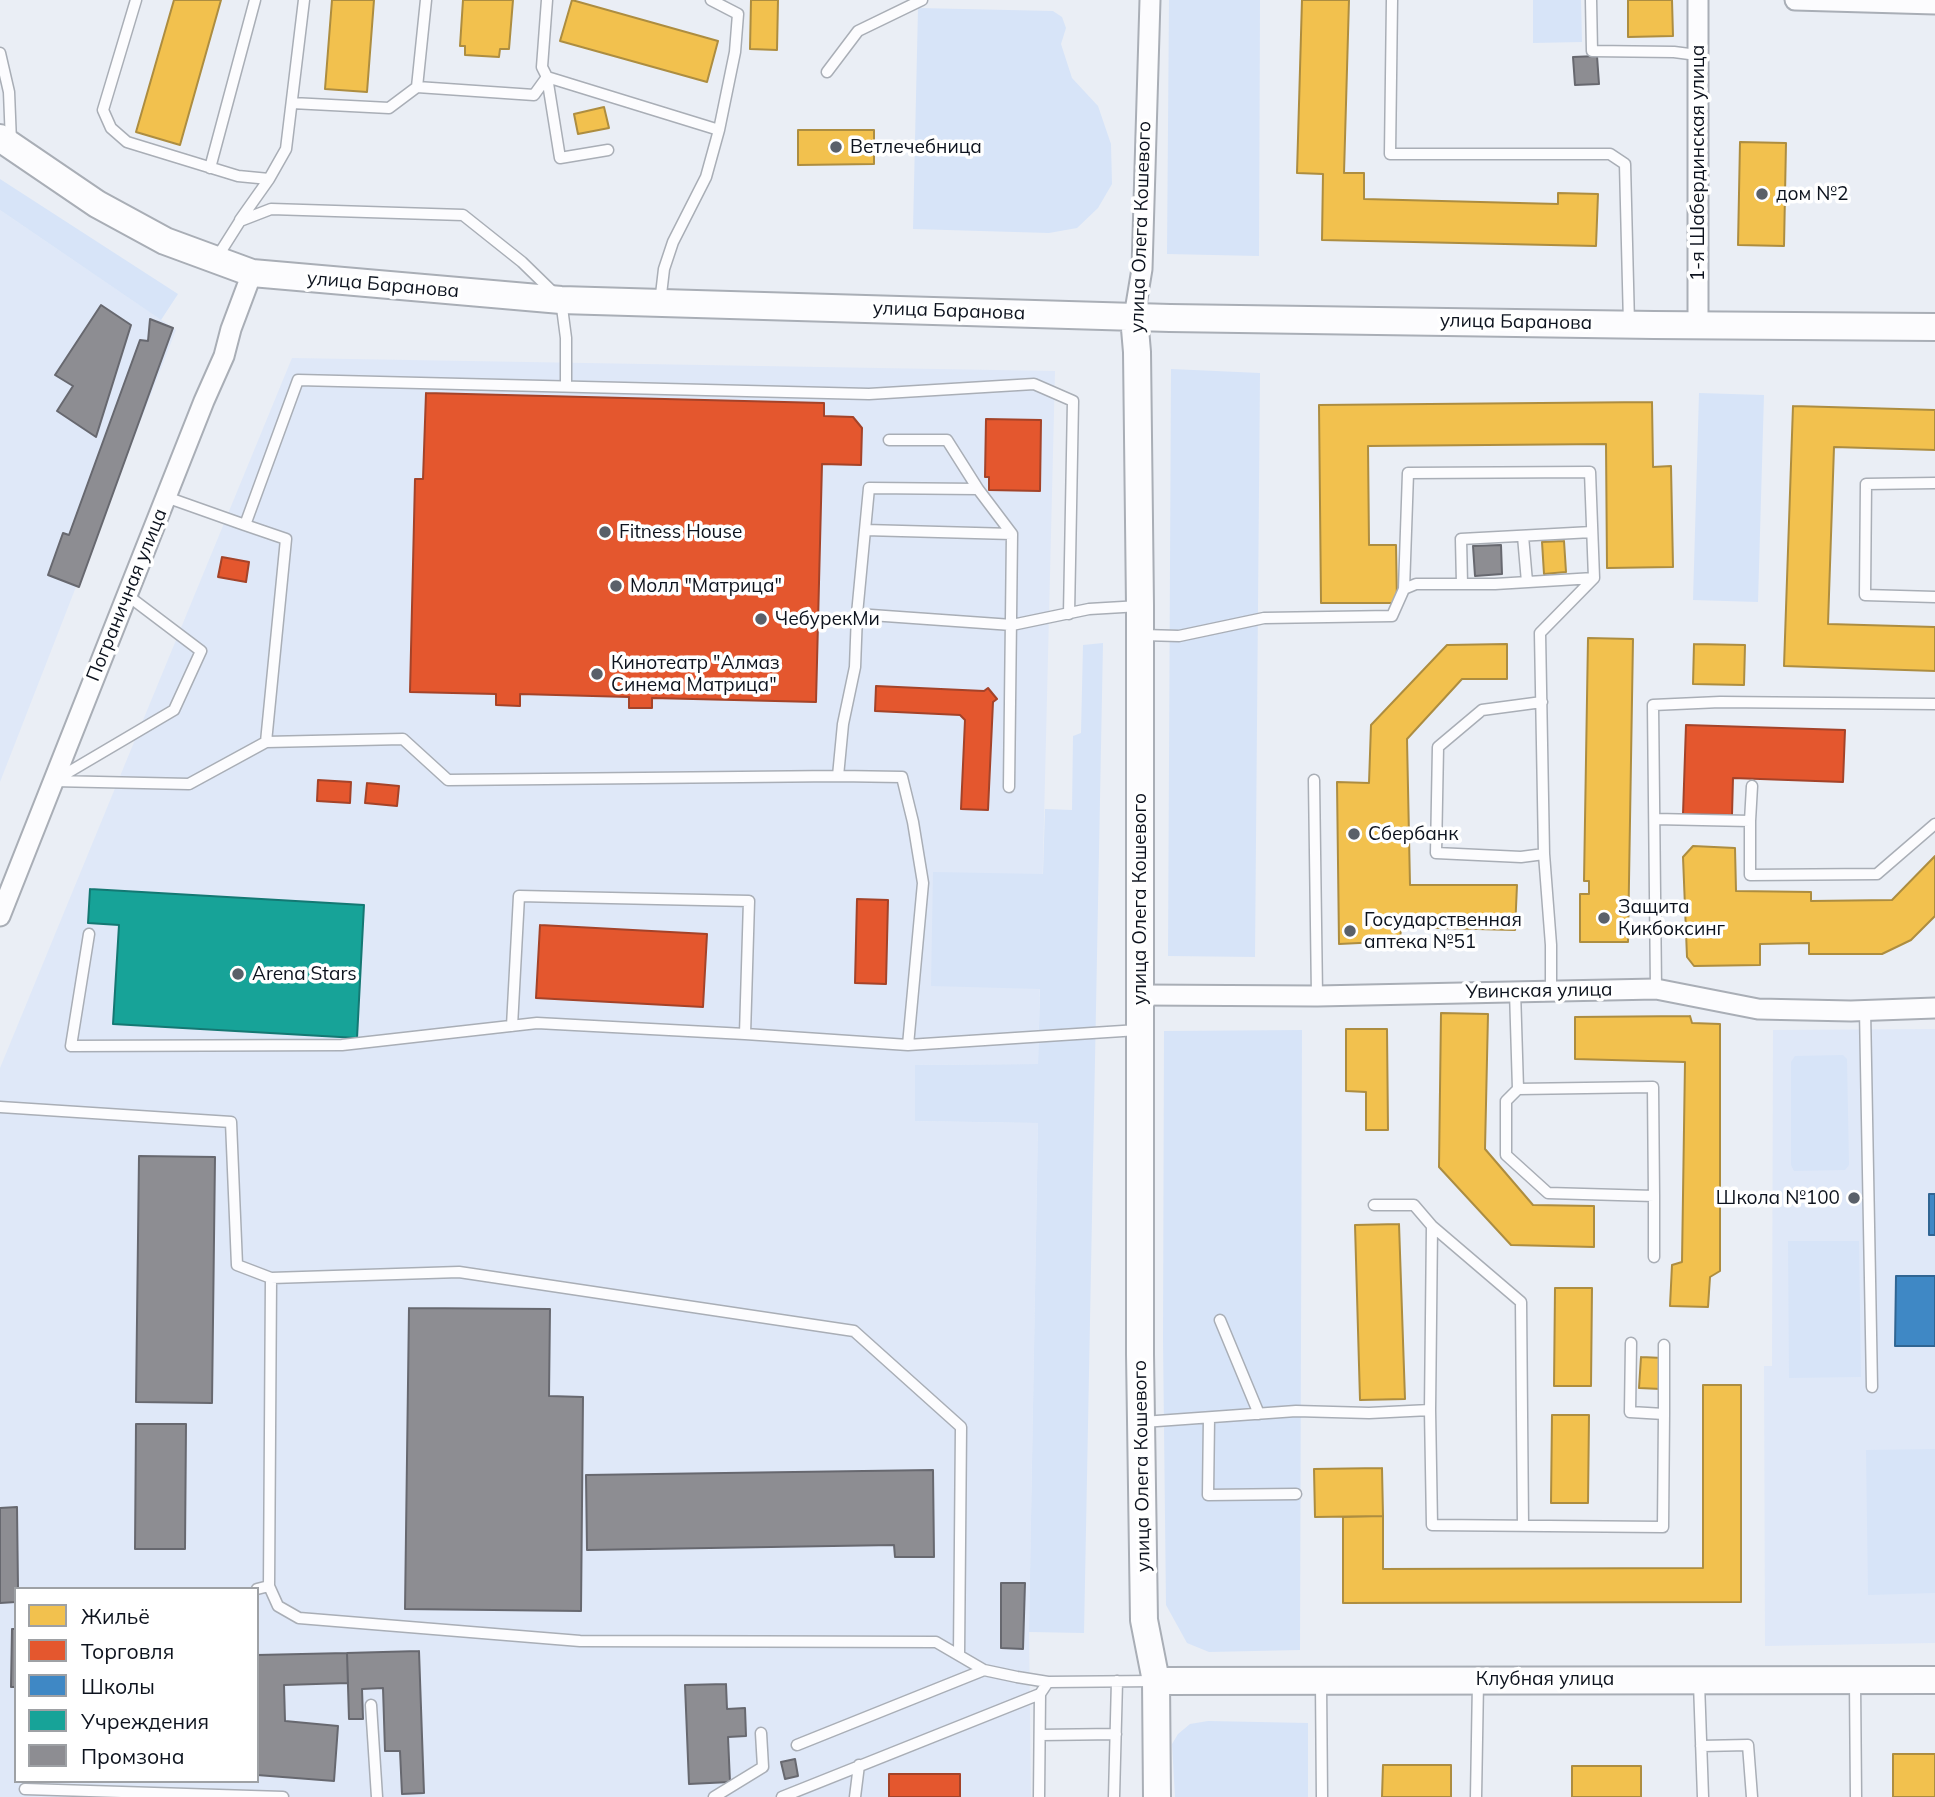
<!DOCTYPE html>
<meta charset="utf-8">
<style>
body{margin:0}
#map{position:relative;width:1935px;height:1797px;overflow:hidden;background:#eaeef5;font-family:Mulish,sans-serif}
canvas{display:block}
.legend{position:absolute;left:14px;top:1587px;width:245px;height:196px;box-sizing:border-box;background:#fff;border:2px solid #9ea1a5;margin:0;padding:9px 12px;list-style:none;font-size:21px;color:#0d131e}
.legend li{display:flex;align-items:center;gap:14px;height:35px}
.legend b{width:35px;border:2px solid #9ea1a5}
</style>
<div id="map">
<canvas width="1935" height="1797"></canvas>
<ul class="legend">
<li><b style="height:19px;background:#f2c14e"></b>Жильё</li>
<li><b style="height:19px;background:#e4572e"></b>Торговля</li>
<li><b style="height:19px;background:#3f88c5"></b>Школы</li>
<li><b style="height:19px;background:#17a398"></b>Учреждения</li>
<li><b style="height:19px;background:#8d8d92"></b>Промзона</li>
</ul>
</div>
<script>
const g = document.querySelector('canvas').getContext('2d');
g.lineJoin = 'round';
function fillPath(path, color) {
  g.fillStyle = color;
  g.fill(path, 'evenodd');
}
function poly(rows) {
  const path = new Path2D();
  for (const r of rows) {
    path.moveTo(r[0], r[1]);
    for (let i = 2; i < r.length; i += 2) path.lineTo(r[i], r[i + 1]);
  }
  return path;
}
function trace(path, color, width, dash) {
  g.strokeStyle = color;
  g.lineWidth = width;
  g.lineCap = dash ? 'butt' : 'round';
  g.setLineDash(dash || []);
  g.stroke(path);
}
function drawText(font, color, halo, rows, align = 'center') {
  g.font = font + ' Mulish,sans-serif';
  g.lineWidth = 7;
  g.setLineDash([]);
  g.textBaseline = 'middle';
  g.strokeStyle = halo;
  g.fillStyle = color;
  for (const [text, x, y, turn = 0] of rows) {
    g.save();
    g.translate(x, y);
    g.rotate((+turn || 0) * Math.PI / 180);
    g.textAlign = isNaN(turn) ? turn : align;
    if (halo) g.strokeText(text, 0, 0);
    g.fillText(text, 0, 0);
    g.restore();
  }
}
fillPath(poly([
 [0,210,176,330,0,782],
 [292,358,1055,371,1038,1064,915,1065,915,1121,1038,1123,1029,1632,1031,1797,0,1797,0,1068],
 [16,1589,257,1589,257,1781,16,1781],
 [1935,1029,1935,1643,1765,1646,1764,1366,1772,1366,1773,1030]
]), '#dfe8f8');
fillPath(poly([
 [1169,0,1260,0,1259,256,1167,254],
 [1533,0,1581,0,1582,42,1533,43],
 [918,8,1053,11,1062,17,1066,28,1061,44,1072,78,1098,106,1111,144,1112,184,1098,208,1077,228,1049,233,913,229],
 [0,179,178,294,161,320,0,210],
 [1171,369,1260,373,1255,957,1168,956],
 [1699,393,1764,395,1758,602,1693,600],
 [1103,643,1084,1633,1029,1632,1038,1123,915,1121,915,1065,1038,1064,1040,989,931,986,933,872,1043,874,1045,809,1072,810,1073,736,1081,733,1083,645],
 [1302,1030,1300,1650,1209,1652,1187,1643,1166,1605,1163,1340,1164,1031],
 [1843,1055,1847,1059,1849,1165,1845,1170,1794,1171,1791,1165,1791,1062,1795,1056],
 [1859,1241,1861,1377,1789,1378,1788,1241],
 [1935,1449,1935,1593,1868,1595,1866,1450],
 [1208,1721,1308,1723,1308,1797,1175,1797,1172,1744,1178,1734,1190,1724]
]), '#d7e4f8');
const homes = poly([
 [174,0,221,0,180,145,136,132,174,0],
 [332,0,374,0,367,92,325,89,332,0],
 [463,0,513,0,509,49,500,49,499,57,465,55,465,46,460,46,463,0],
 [572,0,718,41,707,82,560,41,572,0],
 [751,0,778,0,777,50,750,49,751,0],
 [1302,0,1349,0,1344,173,1364,173,1364,199,1558,204,1558,193,1598,194,1596,246,1322,240,1323,174,1297,173,1302,0],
 [1628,0,1672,0,1673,36,1628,37,1628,0],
 [604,107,609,128,578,134,574,114,604,107],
 [798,130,874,130,874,164,798,165,798,130],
 [1740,142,1786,143,1784,246,1738,245,1740,142],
 [1652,402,1653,467,1671,466,1673,567,1607,568,1606,444,1368,446,1369,545,1396,545,1397,603,1321,603,1319,405,1652,402],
 [1793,406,1935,410,1935,450,1834,447,1828,624,1935,627,1935,671,1784,666,1793,406],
 [1564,541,1566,572,1544,574,1542,542,1564,541],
 [1588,638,1633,639,1628,942,1580,942,1580,894,1589,894,1589,881,1584,881,1588,638],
 [1507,644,1507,679,1462,679,1407,739,1410,885,1517,885,1515,930,1401,927,1400,941,1339,944,1337,782,1369,783,1371,725,1447,645,1507,644],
 [1694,644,1745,645,1744,685,1693,684,1694,644],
 [1693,846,1735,848,1736,891,1811,892,1811,901,1892,900,1935,856,1935,916,1911,940,1882,954,1809,954,1809,943,1760,944,1760,965,1694,966,1687,957,1683,857,1693,846],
 [1441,1013,1488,1014,1485,1149,1533,1205,1594,1206,1594,1247,1511,1245,1439,1167,1441,1013],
 [1690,1016,1692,1023,1720,1024,1720,1271,1710,1277,1708,1307,1670,1306,1672,1265,1682,1262,1685,1062,1575,1059,1575,1017,1690,1016],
 [1346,1029,1387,1029,1388,1130,1366,1130,1366,1092,1346,1091,1346,1029],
 [1399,1224,1405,1399,1360,1400,1355,1225,1399,1224],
 [1555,1288,1592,1288,1591,1386,1554,1386,1555,1288],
 [1641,1357,1663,1358,1661,1389,1639,1388,1641,1357],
 [1703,1385,1741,1385,1741,1602,1343,1603,1343,1517,1383,1516,1383,1569,1703,1568,1703,1385],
 [1552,1415,1589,1415,1588,1503,1551,1503,1552,1415],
 [1382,1468,1383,1516,1315,1517,1314,1469,1382,1468],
 [1893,1754,1935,1754,1935,1797,1893,1797,1893,1754],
 [1383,1765,1451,1765,1451,1797,1382,1797,1383,1765],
 [1572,1766,1641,1766,1641,1797,1572,1797,1572,1766]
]);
fillPath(homes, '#f2c14e');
trace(homes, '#ad8d40', 2);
const shops = poly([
 [426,393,824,403,824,416,853,417,862,428,861,465,822,464,816,702,652,698,652,708,629,708,629,697,520,694,520,706,496,705,496,694,410,692,415,479,423,479,426,393],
 [986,419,1041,420,1040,491,989,490,989,477,985,477,986,419],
 [222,557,249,562,246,582,218,577,222,557],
 [876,686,984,691,988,688,997,699,993,702,988,810,961,809,965,720,960,715,875,711,876,686],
 [1686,725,1845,730,1843,782,1733,778,1732,815,1683,814,1686,725],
 [318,780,351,782,350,803,317,801,318,780],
 [367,783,399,786,397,806,365,803,367,783],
 [857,899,888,900,886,984,855,983,857,899],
 [540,925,707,934,703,1007,536,998,540,925],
 [889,1774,960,1774,960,1797,889,1797,889,1774]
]);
fillPath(shops, '#e4572e');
trace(shops, '#a44329', 2);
const schools = poly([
 [1929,1194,1935,1194,1935,1235,1929,1235,1929,1194],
 [1896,1276,1935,1276,1935,1346,1895,1346,1896,1276]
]);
fillPath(schools, '#3f88c5');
trace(schools, '#306593', 2);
const public = poly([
 [90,889,364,905,357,1038,113,1024,119,925,88,923,90,889]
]);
fillPath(public, '#17a398');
trace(public, '#147873', 2);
const industry = poly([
 [1597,56,1599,84,1575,85,1573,57,1597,56],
 [101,305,131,325,96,437,57,411,73,386,55,375,101,305],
 [150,319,173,328,79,587,48,575,63,533,69,535,140,340,148,341,150,319],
 [1501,545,1502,574,1475,576,1473,546,1501,545],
 [139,1156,215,1157,212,1403,136,1402,139,1156],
 [409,1308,550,1309,549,1396,583,1397,581,1611,405,1609,409,1308],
 [136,1424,186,1424,185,1549,135,1549,136,1424],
 [933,1470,934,1557,895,1557,894,1545,587,1550,586,1475,933,1470],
 [17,1507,18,1589,16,1589,16,1602,0,1603,0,1508,17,1507],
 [1001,1583,1025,1583,1023,1649,1001,1648,1001,1583],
 [12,1629,16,1629,16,1687,11,1687,12,1629],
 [419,1651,424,1793,402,1794,400,1751,385,1751,383,1688,362,1689,363,1719,349,1719,347,1653,419,1651],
 [347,1653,348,1683,284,1685,285,1721,338,1726,334,1781,257,1775,257,1655,347,1653],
 [726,1684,727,1709,745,1708,746,1736,728,1737,730,1782,689,1784,685,1685,726,1684],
 [795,1759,798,1776,785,1779,781,1762,795,1759]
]);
fillPath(industry, '#8d8d92');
trace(industry, '#67686f', 2);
const lane = poly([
 [136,0,103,110,111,128,127,142,238,176,269,179,240,220],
 [547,0,542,67,547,77,719,130],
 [1392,0,1390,154,1610,154,1625,164,1629,324],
 [1591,0,1592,51,1674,52,1697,55],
 [0,53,9,92,11,142],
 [827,72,858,31,922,0],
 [547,77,560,158,608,150],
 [417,87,534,95,547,77],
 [292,103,389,108,417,87,426,0],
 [210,168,255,0],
 [269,179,286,149,304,0],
 [216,259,240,221,271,209,463,215,522,262,561,300,566,338,566,386],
 [660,303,664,269,673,242,706,177,719,130,735,52,738,14,711,0],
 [889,440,947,440,978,489],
 [1935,483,1866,484,1865,595,1935,597],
 [166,497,245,525,298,380,869,394,1034,384,1073,401,1069,614],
 [245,525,286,539,266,742],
 [865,530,1012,534],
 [1523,536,1527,582],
 [1462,584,1461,539,1592,532],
 [1404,589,1408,473,1590,472,1594,578,1540,633,1544,854,1551,945,1551,992],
 [857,614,869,488,978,489,1012,534,1009,787],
 [1143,635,1179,636,1264,618,1392,616,1404,589,1416,584,1495,584,1594,578],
 [1542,702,1482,710,1438,747,1436,853,1521,857,1544,854],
 [838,776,902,777,913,822,923,883,908,1045],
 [57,779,174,710,201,651,127,595],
 [1314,780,1317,996],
 [53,781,189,784,266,742,403,739,448,780,838,776,843,724,855,667,857,614,1012,625,1089,609,1140,606],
 [1655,819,1750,821,1750,875,1877,874,1935,824],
 [1750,821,1752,786],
 [89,934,71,1046,342,1045,537,1023,745,1034,908,1045,1138,1030],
 [1656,989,1653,705,1720,702,1935,704],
 [1515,991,1518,1089,1506,1101,1506,1155,1548,1193,1654,1196,1653,1087,1518,1089],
 [1865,1010,1872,1387],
 [512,1026,519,896,749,901,745,1034],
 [0,1107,231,1122,237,1265,271,1278,459,1272,854,1331,961,1427,959,1655],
 [1654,1196,1654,1257],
 [1374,1205,1414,1205,1432,1226,1521,1302,1523,1526],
 [271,1278,269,1586,278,1606,299,1618,580,1641,936,1642,984,1670,1017,1677,1048,1682,1155,1681],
 [1220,1320,1259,1414],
 [1430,1410,1432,1226],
 [1664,1414,1664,1345],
 [1209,1418,1208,1495,1296,1494],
 [1143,1422,1296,1411,1369,1413,1430,1410,1432,1525,1663,1527,1664,1414,1630,1412,1631,1343],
 [257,1589,269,1586],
 [1855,1682,1856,1797],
 [1699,1683,1703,1797],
 [1321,1684,1322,1797],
 [371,1705,377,1797],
 [1040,1735,1116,1734],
 [797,1745,984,1670],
 [1701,1746,1748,1745,1752,1797],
 [25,1789,283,1797],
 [714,1797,763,1767,761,1733],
 [782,1797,1040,1694,1048,1682],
 [855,1797,859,1765],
 [1039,1797,1040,1694],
 [1114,1797,1117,1681],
 [1476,1797,1478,1682]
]);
const street = poly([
 [1795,0,1935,4],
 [1134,317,1142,269,1150,0],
 [1698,326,1698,0],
 [0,916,204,401,224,356,231,329,252,273],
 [1140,995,1317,996,1656,989,1758,1009,1851,1011,1935,1008]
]);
const secondary = poly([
 [0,138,97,204,165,241,252,273,561,300,1170,318,1654,325,1935,327],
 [1134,317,1137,352,1140,606,1140,1354,1144,1620,1156,1681,1157,1797],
 [1156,1681,1935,1680]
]);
trace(lane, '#a9aeb6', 13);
trace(street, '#a9aeb6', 23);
trace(secondary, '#a9aeb6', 30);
trace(lane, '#fcfcfe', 10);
trace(street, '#fcfcfe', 19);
trace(secondary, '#fcfcfe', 26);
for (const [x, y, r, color] of [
 [836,147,7,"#5a6069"],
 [1762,194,7,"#5a6069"],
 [605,532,7,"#5a6069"],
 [616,586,7,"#5a6069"],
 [761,619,7,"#5a6069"],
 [597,674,7,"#5a6069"],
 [1354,834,7,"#5a6069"],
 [1604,918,7,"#5a6069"],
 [1350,931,7,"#5a6069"],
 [238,974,7,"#5a6069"],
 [1854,1198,7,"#5a6069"]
]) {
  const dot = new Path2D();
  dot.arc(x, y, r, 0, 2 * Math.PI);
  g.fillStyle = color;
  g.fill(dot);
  trace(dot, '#fff', 2.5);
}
drawText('19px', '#0d131e', '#fff', [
 ["Ветлечебница",850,147],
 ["дом №2",1776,194],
 ["Fitness House",619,532],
 ["Молл \"Матрица\"",630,586],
 ["ЧебурекМи",775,619],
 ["Кинотеатр \"Алмаз",611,663],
 ["Синема Матрица\"",611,685],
 ["Сбербанк",1368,834],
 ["Защита",1618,907],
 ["Кикбоксинг",1618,929],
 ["Государственная",1364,920],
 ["аптека №51",1364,942],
 ["Arena Stars",252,974],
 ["Школа №100",1840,1198,"right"]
], 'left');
drawText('19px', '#0d131e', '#fff', [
 ["1-я Шабердинская улица",1698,163,-90],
 ["улица Олега Кошевого",1141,227,-88],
 ["улица Баранова",383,285,5],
 ["улица Баранова",949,311,2],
 ["улица Баранова",1516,322,1],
 ["Пограничная улица",127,595,-68],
 ["улица Олега Кошевого",1140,899,-90],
 ["Увинская улица",1539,991,-1],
 ["улица Олега Кошевого",1142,1466,-91],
 ["Клубная улица",1545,1679]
]);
</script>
